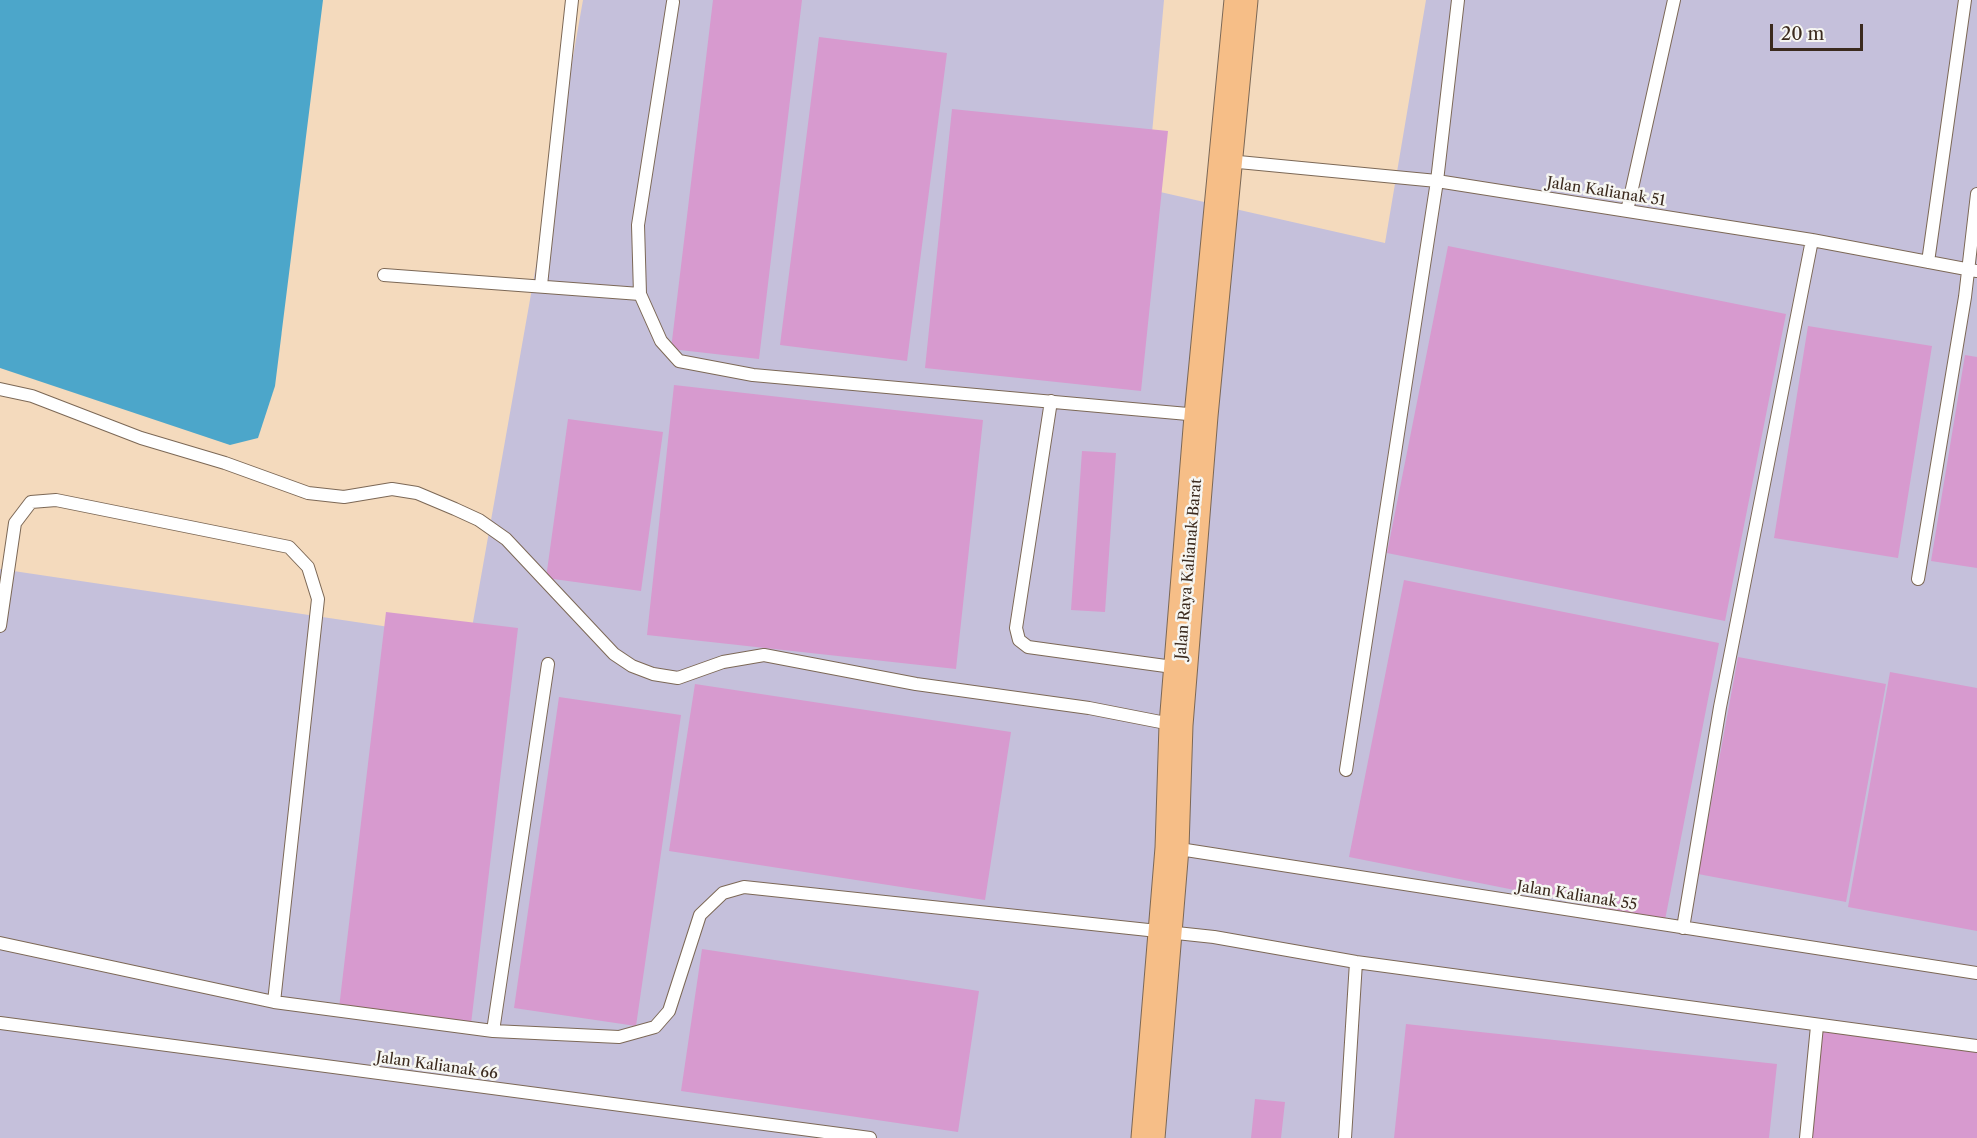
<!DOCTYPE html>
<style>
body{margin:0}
#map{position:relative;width:1977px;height:1138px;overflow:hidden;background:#f4dabd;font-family:"Libre Caslon Text",serif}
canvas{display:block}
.scale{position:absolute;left:1770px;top:24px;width:93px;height:27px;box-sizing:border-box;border:3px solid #3b2a1e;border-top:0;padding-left:8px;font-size:18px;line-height:21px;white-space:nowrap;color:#3b2a1e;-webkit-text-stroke:4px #f6f6f2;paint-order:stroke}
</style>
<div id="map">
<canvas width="1977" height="1138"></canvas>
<div class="scale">20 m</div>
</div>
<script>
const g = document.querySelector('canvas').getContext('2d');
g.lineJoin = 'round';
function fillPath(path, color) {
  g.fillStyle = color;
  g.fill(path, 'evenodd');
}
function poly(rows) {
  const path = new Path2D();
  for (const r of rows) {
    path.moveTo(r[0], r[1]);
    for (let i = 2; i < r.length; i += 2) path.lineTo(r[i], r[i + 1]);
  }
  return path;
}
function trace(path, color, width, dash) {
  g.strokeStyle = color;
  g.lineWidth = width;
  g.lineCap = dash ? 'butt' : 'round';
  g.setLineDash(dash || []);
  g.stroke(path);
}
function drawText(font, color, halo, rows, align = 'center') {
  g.font = font + ' "Libre Caslon Text",serif';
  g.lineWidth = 5;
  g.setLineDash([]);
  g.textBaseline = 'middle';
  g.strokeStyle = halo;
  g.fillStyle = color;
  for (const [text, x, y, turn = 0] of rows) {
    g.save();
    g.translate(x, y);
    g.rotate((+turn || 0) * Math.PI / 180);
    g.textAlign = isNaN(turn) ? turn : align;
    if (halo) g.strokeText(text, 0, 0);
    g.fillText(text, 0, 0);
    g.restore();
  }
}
fillPath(poly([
 [583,0,1164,0,1147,189,1385,243,1426,0,1977,0,1977,1138,0,1138,0,569,470,639]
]), '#c5c0db');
fillPath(poly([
 [0,0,323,0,275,386,258,438,230,445,0,368]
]), '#4ca6ca');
fillPath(poly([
 [713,0,802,0,759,359,671,349],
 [819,37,947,53,907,361,780,345],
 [952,109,1168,131,1141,391,925,368],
 [1448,246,1786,314,1725,621,1387,553],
 [1808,326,1932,346,1898,558,1774,538],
 [1965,355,1977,357,1977,568,1931,561],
 [674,385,983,420,956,669,647,635],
 [568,419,663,432,641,591,546,578],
 [1082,451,1116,453,1105,612,1071,610],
 [1404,580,1719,643,1665,920,1349,857],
 [386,612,518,628,471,1024,339,1008],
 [1738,657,1886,684,1846,902,1698,874],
 [1890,672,1977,688,1977,931,1848,907],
 [695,684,1011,732,985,900,669,851],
 [559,697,681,715,636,1026,514,1008],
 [702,949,979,991,958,1132,681,1091],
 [1406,1024,1777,1064,1769,1138,1394,1138],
 [1823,1032,1977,1050,1977,1138,1811,1138],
 [1255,1099,1285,1102,1281,1138,1251,1138]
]), '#d79acf');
const service = poly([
 [673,2,638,225,640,294,661,341,679,361,753,375,1199,415],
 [1228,161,1437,181,1812,240,1977,271],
 [1627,211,1674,0],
 [1928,262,1965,0],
 [384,275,640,294],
 [541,285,572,0],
 [0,389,32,396,141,438,225,463,308,493,344,497,392,489,417,493,455,509,479,520,506,539,614,654,632,666,653,674,678,678,723,662,764,655,916,684,1089,708,1176,725],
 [1051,401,1016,628,1019,640,1028,647,1180,668],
 [1918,579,1965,297,1977,194],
 [0,626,15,523,31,502,56,500,289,547,308,567,318,599,274,1002],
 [1346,770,1437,181,1458,0],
 [1173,848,1977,973],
 [1683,928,1720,707,1812,240],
 [0,943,274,1002,493,1031,619,1037,655,1027,669,1011,700,915,723,893,744,887,1214,937,1356,962,1977,1046],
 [0,1023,870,1138],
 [493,1031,548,664],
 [1345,1138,1356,962],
 [1806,1138,1817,1026]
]);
const trunk = poly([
 [1148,1138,1172,848,1176,725,1201,416,1241,0]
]);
trace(service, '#7c6856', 14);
trace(trunk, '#7c6856', 35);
trace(service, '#fff', 12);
trace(trunk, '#f6be87', 33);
drawText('15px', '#3b2a1e', '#f6f6f2', [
 ["Jalan Kalianak 51",1606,192,9],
 ["Jalan Raya Kalianak Barat",1189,569,-85],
 ["Jalan Kalianak 55",1577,896,9],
 ["Jalan Kalianak 66",437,1066,8]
]);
</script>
